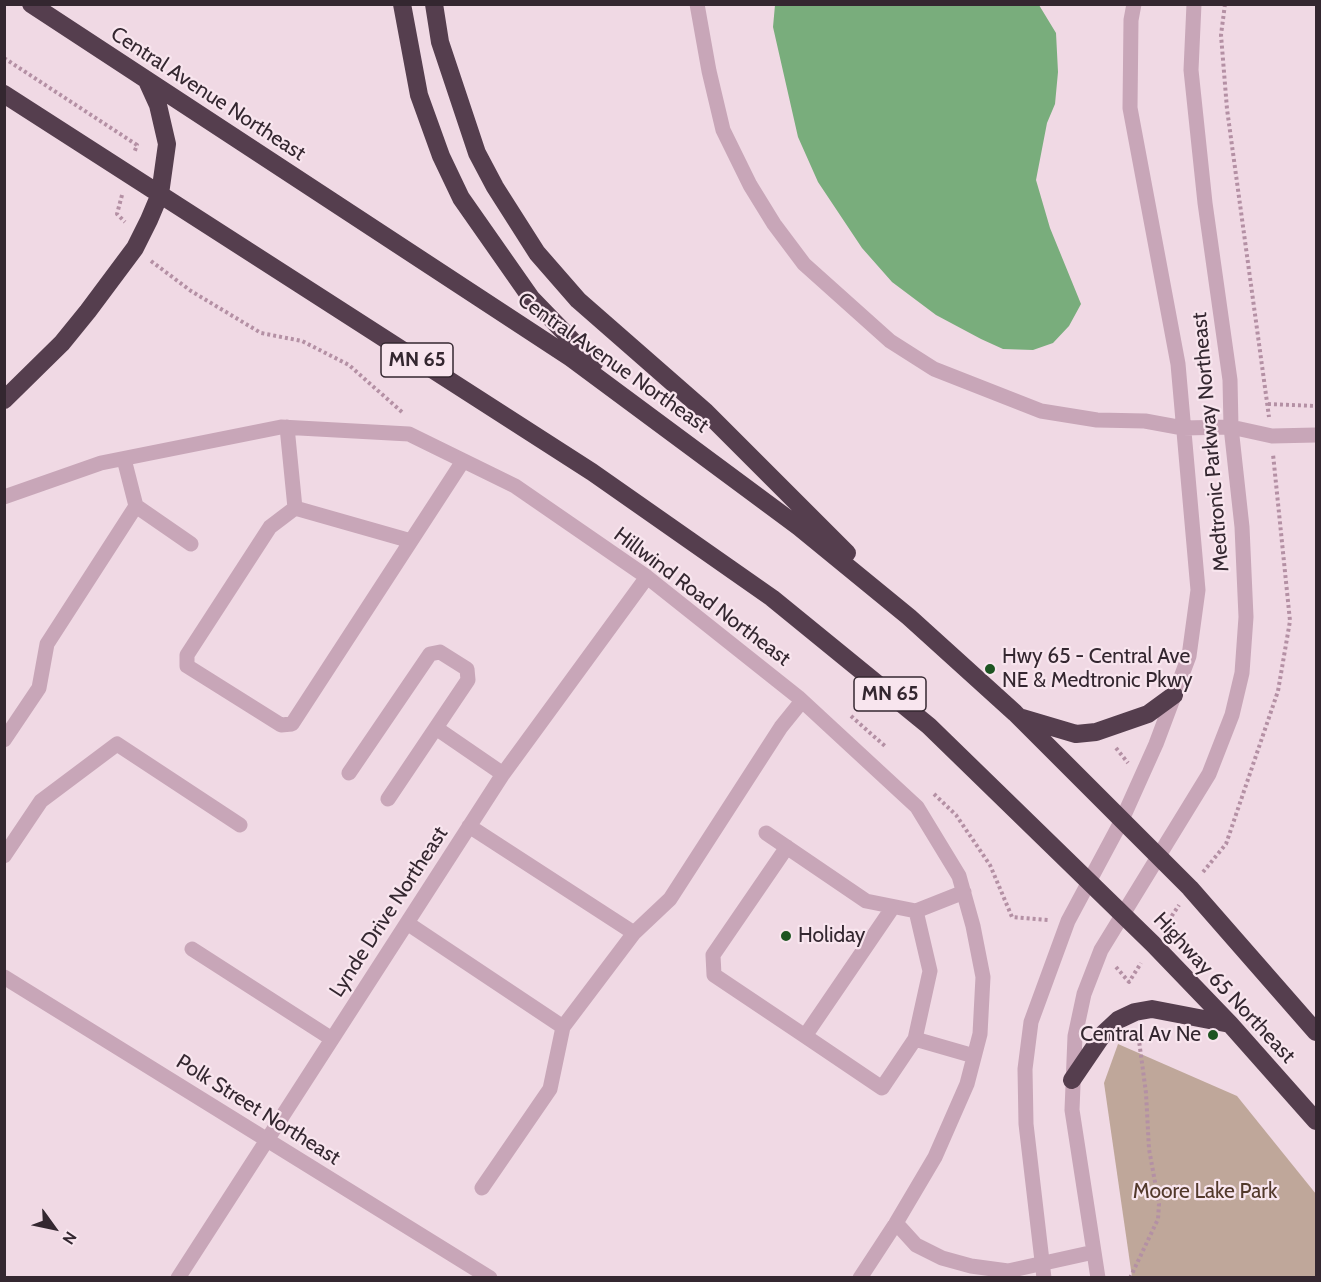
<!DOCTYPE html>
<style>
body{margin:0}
#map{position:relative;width:1321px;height:1282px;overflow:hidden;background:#f0d9e4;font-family:Cabin,sans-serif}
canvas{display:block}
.frame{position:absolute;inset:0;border:6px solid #342730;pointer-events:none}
.north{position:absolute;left:24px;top:1198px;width:60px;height:60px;-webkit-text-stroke:4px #f8e5ee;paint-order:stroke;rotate:123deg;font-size:16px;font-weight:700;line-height:24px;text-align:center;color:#342730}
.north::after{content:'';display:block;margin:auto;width:21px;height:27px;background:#342730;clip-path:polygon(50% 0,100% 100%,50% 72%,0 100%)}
</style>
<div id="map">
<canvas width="1321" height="1282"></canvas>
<div class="frame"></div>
<div class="north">N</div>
</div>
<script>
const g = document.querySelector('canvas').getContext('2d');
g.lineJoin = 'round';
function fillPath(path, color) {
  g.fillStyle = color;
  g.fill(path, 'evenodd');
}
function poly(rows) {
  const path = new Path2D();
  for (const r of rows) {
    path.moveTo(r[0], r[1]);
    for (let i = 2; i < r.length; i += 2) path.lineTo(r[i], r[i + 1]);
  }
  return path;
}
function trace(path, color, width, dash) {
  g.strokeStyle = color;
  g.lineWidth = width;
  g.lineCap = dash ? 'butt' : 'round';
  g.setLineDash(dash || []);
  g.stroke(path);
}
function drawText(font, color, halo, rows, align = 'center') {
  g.font = font + ' Cabin,sans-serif';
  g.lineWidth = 4.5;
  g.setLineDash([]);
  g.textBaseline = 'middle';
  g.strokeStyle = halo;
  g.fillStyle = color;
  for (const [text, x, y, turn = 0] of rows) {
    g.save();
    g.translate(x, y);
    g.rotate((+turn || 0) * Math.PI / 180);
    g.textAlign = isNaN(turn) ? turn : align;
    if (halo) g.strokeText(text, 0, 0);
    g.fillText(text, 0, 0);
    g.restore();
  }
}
fillPath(poly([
 [1118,1044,1237,1096,1316,1194,1316,1277,1132,1277,1104,1083]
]), '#bfa79a');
fillPath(poly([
 [775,5,1039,5,1056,33,1058,72,1055,104,1047,123,1036,180,1050,228,1081,304,1069,326,1053,343,1033,350,1003,349,981,339,936,315,892,282,862,248,818,182,798,137,773,27]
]), '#79ad7c');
trace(poly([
 [1225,4,1221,35,1227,109,1269,417],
 [4,58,137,145,134,153],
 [122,195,117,214,125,222],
 [151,261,191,291,261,333,302,341,349,365,403,413],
 [1268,404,1316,406],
 [851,716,886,747],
 [1116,748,1128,763],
 [934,794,956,815,990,865,1012,917,1049,920],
 [1203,872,1226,844,1278,691,1290,621,1273,454],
 [1165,926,1179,905],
 [1116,967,1129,982,1141,963],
 [1130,1278,1158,1219,1159,1204,1149,1149,1146,1093,1138,1033]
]), '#b490a4', 4, [3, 3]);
trace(poly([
 [697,4,709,71,723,130,750,185,774,224,804,264,890,341,934,369,1041,411,1097,420,1145,421,1183,428,1231,427,1272,436,1316,435],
 [287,427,295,508,270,527,187,655,187,666,281,725,292,724,463,461],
 [124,459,136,506,191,544],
 [4,497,101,463,281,427,409,434,515,486,647,577,798,697,917,807,959,876,973,926,983,977,980,1034,967,1084,935,1157,896,1223,860,1278],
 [295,508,411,541],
 [436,728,503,774],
 [4,740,39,688,47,644,136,506],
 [349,773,430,654,440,652,467,669,468,680,388,799],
 [469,826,634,933],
 [766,833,866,901,916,911,930,971,915,1039,974,1056],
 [787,847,713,955,714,975,805,1036,893,907],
 [4,856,41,801,117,744,240,825],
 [916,911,964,892],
 [407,923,563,1027],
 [192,949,332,1039],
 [4,977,490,1278],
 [805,1036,882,1088,915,1039],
 [482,1188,550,1089,563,1027,634,933,670,899,781,727,802,701],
 [896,1223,916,1245,942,1258,971,1266,1008,1271,1094,1252],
 [178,1278,503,774,647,577],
 [1044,1278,1026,1124,1025,1069,1031,1022,1068,921,1121,822,1156,744,1189,656,1198,590,1178,364,1130,108,1131,20,1134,4],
 [1098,1278,1072,1110,1075,1036,1084,994,1101,950,1209,774,1232,715,1242,673,1246,617,1242,527,1231,427,1230,380,1205,203,1191,70,1194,4]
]), '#c8a6b8', 15);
trace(poly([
 [31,4,571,358,799,527,909,617,1015,713,1190,888,1316,1032],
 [402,4,419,95,441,156,461,198,531,298,594,363],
 [434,4,440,42,477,153,495,187,537,253,578,300,706,412,847,553],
 [4,94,592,472,772,598,929,726,1153,944,1230,1024,1316,1121],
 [4,400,62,343,88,311,135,248,149,220,160,194,167,144,158,105,148,83],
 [1022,718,1076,734,1096,732,1148,714,1174,695],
 [1072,1080,1104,1033,1118,1020,1135,1012,1152,1009,1230,1024]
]), '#553e4e', 18);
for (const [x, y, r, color] of [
 [990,669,6,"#1d5421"],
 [786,936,6,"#1d5421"],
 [1213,1035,6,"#1d5421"]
]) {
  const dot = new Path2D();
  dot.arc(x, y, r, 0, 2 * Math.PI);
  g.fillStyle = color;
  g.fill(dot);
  trace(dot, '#f8e5ee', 2);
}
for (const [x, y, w] of [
 [417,360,72],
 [890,694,72]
]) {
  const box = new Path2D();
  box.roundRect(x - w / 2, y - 17, w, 34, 4.5);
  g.fillStyle = '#f8e5ee';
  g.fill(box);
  trace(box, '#342730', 1.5);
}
drawText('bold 20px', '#342730', null, [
 ["MN 65",417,360],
 ["MN 65",890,694]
]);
drawText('21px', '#342730', '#f8e5ee', [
 ["Central Avenue Northeast",208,94,33],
 ["Central Avenue Northeast",613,363,35],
 ["Medtronic Parkway Northeast",1211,442,-95],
 ["Hillwind Road Northeast",702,597,37],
 ["Lynde Drive Northeast",389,912,-57],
 ["Highway 65 Northeast",1224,988,47],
 ["Polk Street Northeast",258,1110,32]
]);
drawText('21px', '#342730', '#f8e5ee', [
 ["Hwy 65 - Central Ave",1002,657],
 ["NE & Medtronic Pkwy",1002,681],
 ["Holiday",798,936],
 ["Central Av Ne",1201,1035,"right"]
], 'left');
drawText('21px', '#52392b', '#f8e5ee', [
 ["Moore Lake Park",1205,1192]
]);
</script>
